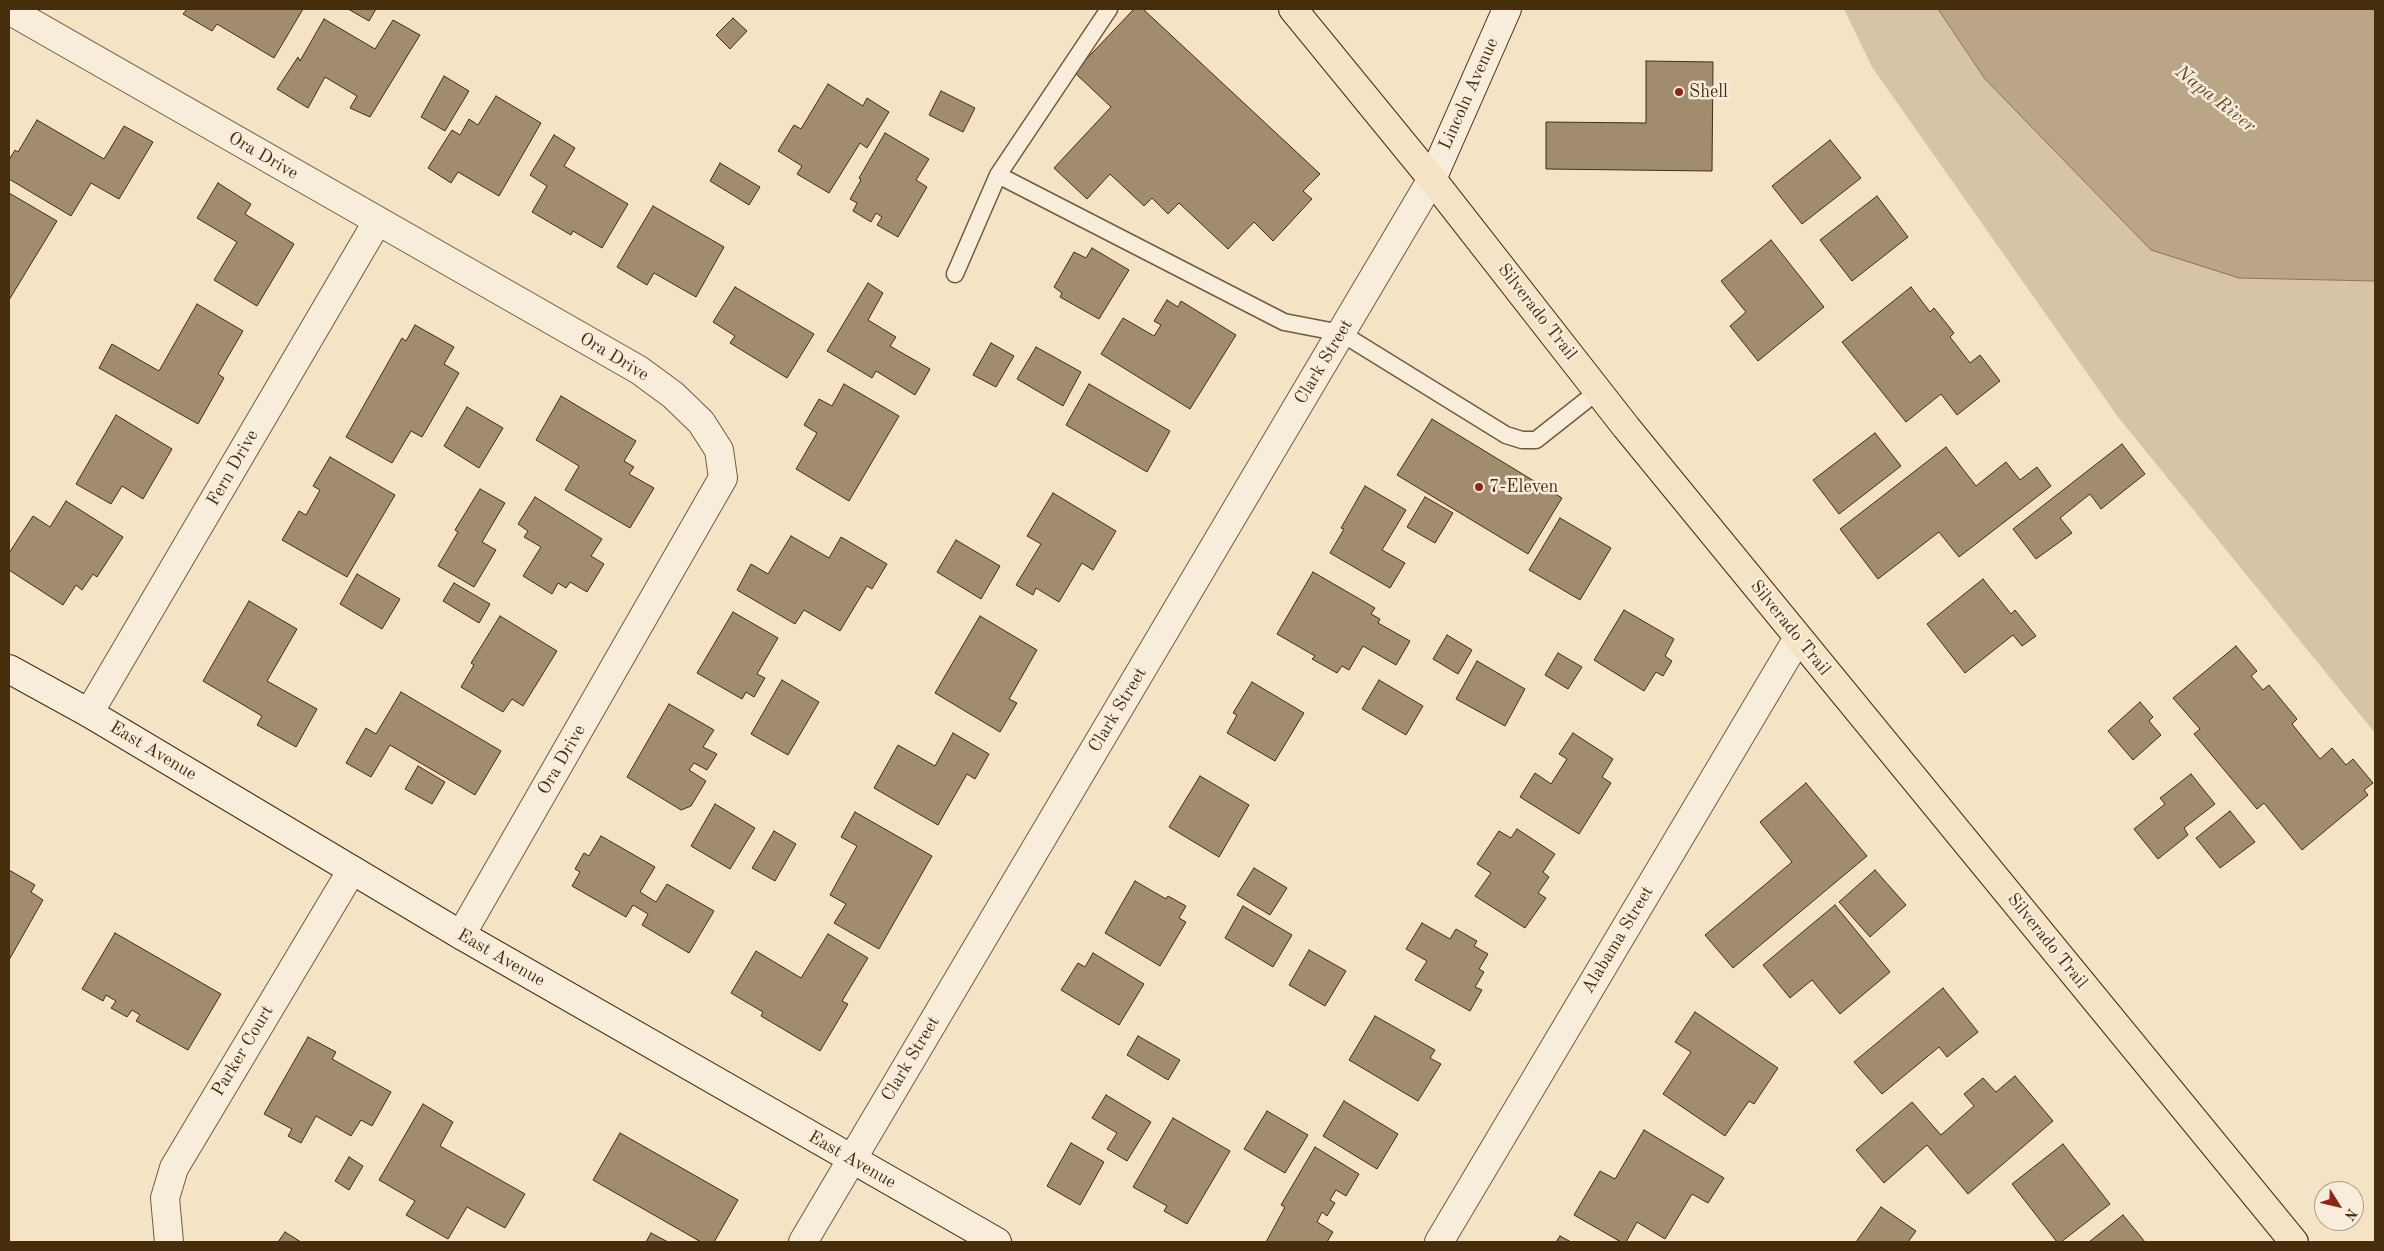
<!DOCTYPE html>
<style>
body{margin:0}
#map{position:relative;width:2384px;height:1251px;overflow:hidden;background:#f5e3c6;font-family:"Old Standard TT",serif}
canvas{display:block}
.frame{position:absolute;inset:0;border:10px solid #462d0c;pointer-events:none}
.north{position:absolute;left:2314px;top:1181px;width:50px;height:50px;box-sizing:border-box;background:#f8edda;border:1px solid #b1a088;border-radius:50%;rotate:126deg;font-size:14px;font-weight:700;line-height:20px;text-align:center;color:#462d0c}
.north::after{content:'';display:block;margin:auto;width:18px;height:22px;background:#8f2418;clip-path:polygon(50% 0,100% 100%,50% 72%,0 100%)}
</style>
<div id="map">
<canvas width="2384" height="1251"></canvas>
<div class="frame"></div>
<div class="north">N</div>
</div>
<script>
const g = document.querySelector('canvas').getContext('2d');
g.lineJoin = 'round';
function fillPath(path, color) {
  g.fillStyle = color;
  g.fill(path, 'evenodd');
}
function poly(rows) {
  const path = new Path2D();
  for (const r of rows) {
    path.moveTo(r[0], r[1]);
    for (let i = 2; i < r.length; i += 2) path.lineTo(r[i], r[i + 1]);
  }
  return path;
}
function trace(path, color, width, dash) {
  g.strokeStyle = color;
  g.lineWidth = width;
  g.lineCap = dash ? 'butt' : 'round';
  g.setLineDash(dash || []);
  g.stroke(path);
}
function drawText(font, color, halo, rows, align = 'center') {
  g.font = font + ' "Old Standard TT",serif';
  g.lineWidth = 5;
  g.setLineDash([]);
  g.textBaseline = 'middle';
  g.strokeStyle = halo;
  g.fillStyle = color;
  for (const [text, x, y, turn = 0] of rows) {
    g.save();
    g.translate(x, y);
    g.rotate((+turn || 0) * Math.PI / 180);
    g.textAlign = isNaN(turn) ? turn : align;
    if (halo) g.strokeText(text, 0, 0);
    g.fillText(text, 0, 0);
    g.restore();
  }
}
fillPath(poly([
 [1844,9,1938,9,1985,79,2239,278,2375,281,2375,733,2118,417,1872,67]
]), '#d7c4a6');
const water = poly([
 [1938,9,2375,9,2375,281,2239,278,2151,250,1985,79,1938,9]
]);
fillPath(water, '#baa587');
trace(water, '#8c7556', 1);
const building = poly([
 [187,9,303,9,274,58,217,24,212,31,183,14,187,9],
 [348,9,376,9,369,21,348,9],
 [1134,9,1143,9,1320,174,1303,191,1312,199,1273,241,1254,222,1228,249,1179,203,1168,214,1152,198,1144,206,1110,174,1087,199,1054,168,1111,107,1074,72,1134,9],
 [733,18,747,31,730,49,716,35,733,18],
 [324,19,375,49,393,20,420,35,370,117,350,108,357,96,325,77,308,108,277,89,298,57,300,61,324,19],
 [1646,61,1713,62,1712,171,1546,169,1546,122,1646,123,1646,61],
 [444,76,469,91,445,131,421,117,444,76],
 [828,84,863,106,867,98,889,112,867,148,860,143,829,193,797,174,802,166,778,151,794,125,801,129,828,84],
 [941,91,975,108,963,132,929,115,941,91],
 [496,96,541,123,499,196,458,172,451,183,428,168,452,130,460,135,469,119,478,125,496,96],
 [37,120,104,159,124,126,153,142,119,199,91,183,71,216,9,179,9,160,15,150,18,152,37,120],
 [885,133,929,159,916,180,927,187,898,237,877,225,882,217,876,213,871,222,853,211,857,203,850,199,861,180,859,178,885,133],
 [554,135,575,148,564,166,628,204,602,248,573,231,571,235,532,212,547,186,530,175,554,135],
 [1830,140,1861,178,1802,224,1772,186,1830,140],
 [720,163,760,187,749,205,710,181,720,163],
 [218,183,251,204,245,214,294,244,257,306,214,280,237,242,197,218,218,183],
 [9,193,57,221,9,300,9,193],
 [1877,196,1908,237,1852,281,1820,240,1877,196],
 [653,206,724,247,696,297,654,273,647,285,617,267,653,206],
 [1771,240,1824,307,1758,361,1730,326,1746,312,1721,281,1771,240],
 [1092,248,1129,270,1099,319,1060,297,1062,293,1054,287,1074,252,1086,258,1092,248],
 [868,283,883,293,868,320,896,337,890,346,930,369,915,395,876,371,872,378,827,351,868,283],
 [735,287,814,334,787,378,730,343,735,336,713,322,735,287],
 [1911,287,1930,312,1934,308,1954,333,1950,337,1970,363,1980,355,2000,381,1957,415,1941,394,1906,422,1842,342,1911,287],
 [1167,300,1178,307,1181,301,1236,335,1190,409,1101,354,1123,318,1154,336,1161,325,1154,321,1167,300],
 [197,304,243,331,218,374,224,378,198,424,99,368,112,344,159,371,197,304],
 [415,325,454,347,444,364,459,373,422,437,411,431,392,463,346,437,402,338,406,341,415,325],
 [991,343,1014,356,996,387,973,375,991,343],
 [1036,347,1081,372,1063,406,1017,379,1036,347],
 [844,384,899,416,849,501,796,469,817,433,804,425,819,399,832,406,844,384],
 [1089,384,1170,431,1147,472,1066,425,1089,384],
 [561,396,636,441,624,461,634,467,629,474,654,488,630,528,565,490,579,466,536,440,561,396],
 [467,407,503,428,479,468,444,446,467,407],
 [116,415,172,449,143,499,122,486,111,504,76,484,116,415],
 [1432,419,1562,498,1528,554,1397,475,1432,419],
 [1875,433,1901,466,1839,514,1813,480,1875,433],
 [2122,444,2145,474,2101,509,2090,494,2060,518,2072,533,2036,559,2013,529,2122,444],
 [1946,447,1976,486,2006,462,2020,480,2037,467,2051,486,1959,557,1939,532,1878,579,1840,529,1946,447],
 [330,457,395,495,347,577,282,540,299,511,306,515,320,490,313,486,330,457],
 [1365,486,1406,510,1382,550,1405,563,1390,588,1330,553,1344,529,1341,528,1365,486],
 [480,489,505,503,482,542,496,550,474,587,438,566,458,532,455,530,480,489],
 [1053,493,1116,531,1093,570,1082,563,1059,602,1036,588,1033,595,1016,585,1041,544,1027,536,1053,493],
 [535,497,602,539,591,556,604,564,587,592,570,582,566,588,558,583,552,594,523,576,541,547,524,537,528,531,518,524,535,497],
 [1425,497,1453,513,1435,543,1407,527,1425,497],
 [66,501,123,537,97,577,93,574,82,590,76,585,63,605,9,570,9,553,33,516,50,527,66,501],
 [1560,518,1611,548,1580,600,1529,570,1560,518],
 [791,536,829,558,841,537,887,564,872,589,867,586,840,631,804,610,795,624,737,590,751,564,768,574,791,536],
 [956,540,1000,566,981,599,937,572,956,540],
 [1313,572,1375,608,1371,614,1380,619,1378,623,1410,641,1396,665,1363,646,1349,670,1342,666,1337,673,1312,659,1315,656,1277,634,1313,572],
 [357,574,400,599,382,629,340,604,357,574],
 [1983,579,2011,614,2015,610,2036,636,2022,646,2013,635,1965,673,1927,624,1983,579],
 [454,583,490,604,479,623,443,601,454,583],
 [249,601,297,629,267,681,317,709,296,747,257,725,262,716,203,681,249,601],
 [1624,610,1674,639,1665,656,1672,661,1663,676,1656,672,1644,691,1594,660,1624,610],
 [733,612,778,638,757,674,765,678,754,697,746,692,742,699,697,673,733,612],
 [500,616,557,651,523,706,512,699,503,712,461,687,474,665,471,663,500,616],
 [980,616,1037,650,1009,699,1017,703,1000,732,935,693,980,616],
 [1447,635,1472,650,1458,674,1433,659,1447,635],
 [2236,646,2257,671,2251,676,2263,690,2269,685,2297,719,2292,724,2320,759,2332,748,2346,765,2353,759,2373,783,2364,790,2368,795,2302,850,2264,803,2257,809,2194,734,2200,729,2173,698,2236,646],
 [1558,653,1582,667,1568,689,1545,675,1558,653],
 [1477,661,1525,689,1505,726,1456,699,1477,661],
 [782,680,819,702,788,755,751,734,782,680],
 [1379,680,1423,706,1406,735,1362,709,1379,680],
 [1252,682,1304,713,1275,761,1227,733,1237,715,1233,713,1252,682],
 [401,692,501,751,475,795,390,745,371,777,346,763,366,728,376,734,401,692],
 [2140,702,2153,717,2149,721,2161,735,2133,760,2108,731,2140,702],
 [669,704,714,730,703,747,717,754,707,770,694,763,689,770,706,781,691,806,681,810,627,777,669,704],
 [953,733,989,754,975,779,967,774,938,825,874,788,898,745,935,766,953,733],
 [1573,733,1613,759,1602,777,1611,783,1579,834,1520,797,1535,773,1551,784,1567,759,1559,754,1573,733],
 [418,766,445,782,432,804,405,789,418,766],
 [2191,774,2215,804,2184,828,2188,835,2158,859,2134,829,2165,804,2160,798,2191,774],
 [1200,776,1249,805,1219,857,1169,827,1200,776],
 [1806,783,1867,856,1733,968,1705,935,1792,862,1760,822,1806,783],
 [715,804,755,828,730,869,691,846,715,804],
 [2230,811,2255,842,2220,868,2196,838,2230,811],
 [855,812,932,856,879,949,834,923,846,904,830,895,857,846,841,837,855,812],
 [1517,829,1555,854,1543,872,1549,877,1538,893,1546,898,1525,928,1475,896,1491,873,1477,864,1499,831,1511,838,1517,829],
 [774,831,796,844,775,881,752,868,774,831],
 [601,836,655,867,640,892,656,902,667,884,714,911,689,953,642,925,648,914,633,905,626,917,572,886,580,872,575,869,584,853,589,856,601,836],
 [1254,868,1287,888,1270,915,1237,895,1254,868],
 [9,870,35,885,31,892,43,900,9,960,9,870],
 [1875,870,1906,905,1870,937,1839,902,1875,870],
 [1135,881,1166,899,1168,896,1186,906,1179,918,1186,922,1160,966,1105,933,1135,881],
 [1835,905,1890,972,1840,1014,1812,980,1790,998,1763,965,1835,905],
 [1243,906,1292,935,1273,967,1225,938,1243,906],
 [1422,923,1450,939,1456,929,1477,941,1474,946,1488,954,1479,969,1484,972,1475,987,1482,990,1470,1011,1415,980,1427,961,1406,949,1422,923],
 [115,933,221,994,188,1050,136,1021,140,1015,132,1010,127,1017,111,1008,116,1001,106,995,103,1001,82,989,115,933],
 [828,934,868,958,842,1001,848,1004,820,1051,761,1016,763,1012,731,993,756,951,801,978,828,934],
 [1309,950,1346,971,1325,1006,1289,985,1309,950],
 [1093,953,1144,984,1119,1025,1061,990,1078,963,1085,967,1093,953],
 [1943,988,1978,1032,1947,1057,1939,1047,1882,1094,1854,1062,1943,988],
 [1695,1012,1778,1068,1754,1104,1749,1101,1725,1136,1663,1094,1691,1052,1675,1042,1695,1012],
 [1375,1016,1435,1050,1430,1058,1441,1064,1418,1101,1349,1060,1375,1016],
 [1138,1036,1180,1060,1168,1080,1127,1055,1138,1036],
 [308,1037,336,1052,332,1059,391,1092,372,1126,361,1120,351,1136,316,1116,301,1143,288,1136,292,1129,264,1114,308,1037],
 [2015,1076,2053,1121,1968,1194,1927,1145,1884,1183,1856,1150,1912,1102,1941,1135,1974,1106,1964,1094,1983,1078,1996,1092,2015,1076],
 [1106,1095,1151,1122,1127,1161,1107,1149,1117,1133,1092,1118,1106,1095],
 [1344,1101,1398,1134,1377,1169,1323,1136,1344,1101],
 [423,1104,453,1122,440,1146,525,1194,505,1228,467,1207,448,1239,406,1215,415,1201,379,1180,423,1104],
 [1267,1111,1308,1135,1285,1173,1244,1149,1267,1111],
 [1173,1118,1230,1151,1187,1224,1164,1211,1167,1206,1133,1187,1173,1118],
 [1644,1130,1724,1178,1708,1203,1692,1194,1665,1239,1637,1222,1626,1242,1621,1242,1574,1215,1600,1171,1615,1179,1644,1130],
 [620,1133,738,1200,714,1242,701,1242,593,1180,620,1133],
 [1071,1143,1104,1162,1080,1205,1047,1186,1071,1143],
 [2063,1144,2110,1204,2061,1242,2057,1242,2012,1184,2063,1144],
 [1315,1147,1359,1174,1346,1196,1336,1190,1330,1200,1335,1203,1327,1216,1322,1212,1317,1222,1333,1232,1327,1242,1266,1242,1285,1207,1281,1205,1315,1147],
 [349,1157,363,1166,349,1190,335,1181,349,1157],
 [1881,1207,1916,1231,1908,1242,1856,1242,1881,1207],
 [2123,1215,2145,1242,2089,1242,2123,1215],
 [285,1232,301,1242,278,1242,285,1232],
 [651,1233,668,1242,646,1242,651,1233],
 [1560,1236,1571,1242,1556,1242,1560,1236]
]);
fillPath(building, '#a18c6d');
trace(building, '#462d0c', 1);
const lane = poly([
 [998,175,1284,322,1341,333,1506,435,1522,440,1536,440,1598,391],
 [955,274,998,175,1109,9]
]);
const street = poly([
 [9,10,639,370,673,395,701,422,719,450,723,478,461,935],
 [89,713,377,222],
 [169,1242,165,1198,174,1168,352,870],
 [803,1242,1432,179],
 [1439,1242,1798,638]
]);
const secondary = poly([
 [1432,179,1507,9],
 [9,669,89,713,461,935,997,1242]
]);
const primary = poly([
 [1293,9,1432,179,1626,427,2294,1242]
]);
trace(lane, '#725a3a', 19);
trace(street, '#725a3a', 30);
trace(secondary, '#462d0c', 30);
trace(primary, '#462d0c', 30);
trace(lane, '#f8edda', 16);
trace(street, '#f8edda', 28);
trace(secondary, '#f8edda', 28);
trace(primary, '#f5e3c6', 28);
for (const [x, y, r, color] of [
 [1679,92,5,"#8f2418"],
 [1479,487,5,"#8f2418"]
]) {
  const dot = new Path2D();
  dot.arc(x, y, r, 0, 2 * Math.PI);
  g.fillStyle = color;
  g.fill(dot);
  trace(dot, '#f8edda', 2);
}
drawText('18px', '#462d0c', '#f8edda', [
 ["Shell",1689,92],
 ["7-Eleven",1489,487]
], 'left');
drawText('18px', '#462d0c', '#f8edda', [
 ["Lincoln Avenue",1469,94,-66],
 ["Ora Drive",263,156,30],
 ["Silverado Trail",1537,312,52],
 ["Ora Drive",614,357,31],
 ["Clark Street",1324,362,-59],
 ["Fern Drive",233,468,-60],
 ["Silverado Trail",1790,628,51],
 ["Clark Street",1118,710,-59],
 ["East Avenue",153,751,31],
 ["Ora Drive",562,760,-60],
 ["Alabama Street",1618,940,-59],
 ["Silverado Trail",2047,941,51],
 ["East Avenue",501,958,30],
 ["Parker Court",243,1051,-59],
 ["Clark Street",911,1059,-59],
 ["East Avenue",852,1160,30]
]);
drawText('italic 19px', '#634b2b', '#f8edda', [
 ["Napa River",2215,99,38]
]);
</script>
